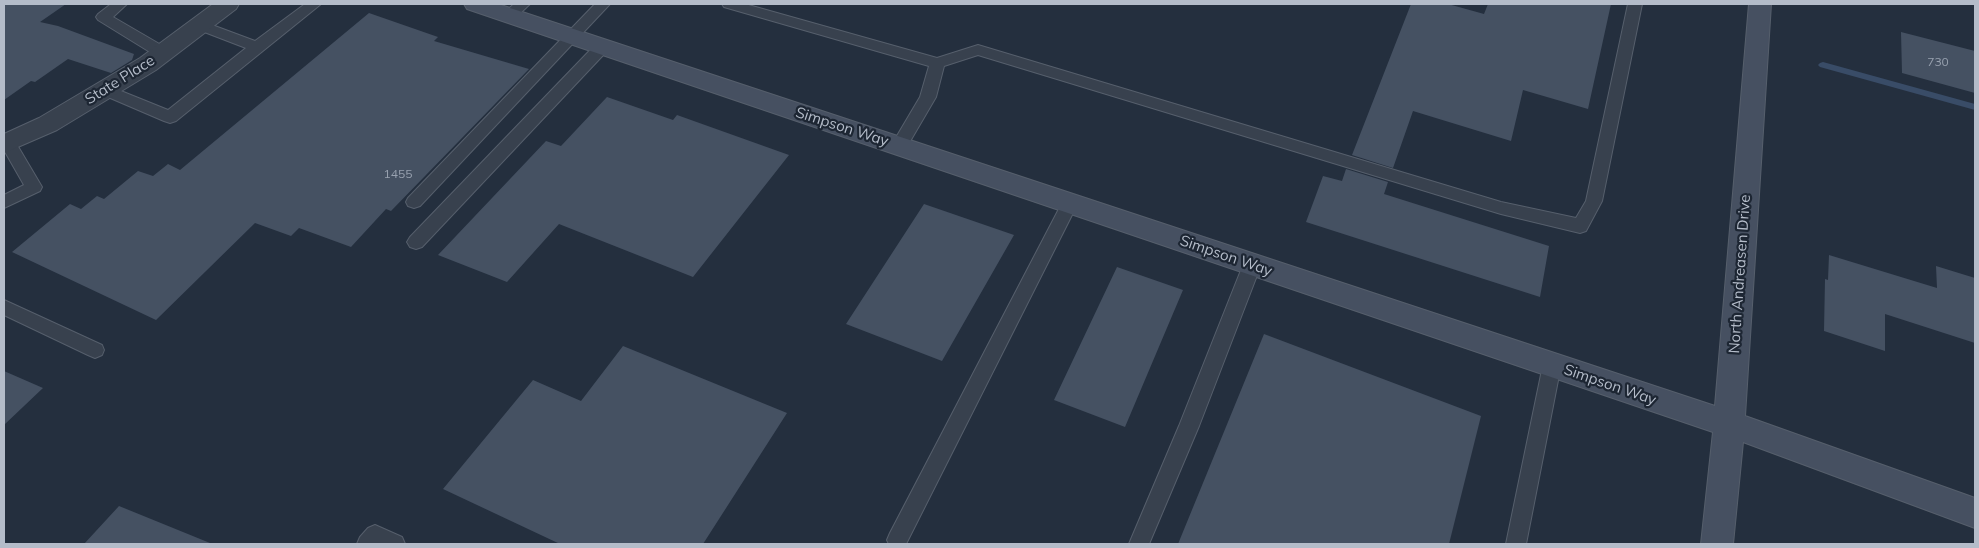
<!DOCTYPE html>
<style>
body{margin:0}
#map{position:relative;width:1979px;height:548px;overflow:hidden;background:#242f3e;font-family:Mulish,sans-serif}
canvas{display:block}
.frame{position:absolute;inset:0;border:5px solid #b4bcc9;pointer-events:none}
</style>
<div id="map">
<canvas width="1979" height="548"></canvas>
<div class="frame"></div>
</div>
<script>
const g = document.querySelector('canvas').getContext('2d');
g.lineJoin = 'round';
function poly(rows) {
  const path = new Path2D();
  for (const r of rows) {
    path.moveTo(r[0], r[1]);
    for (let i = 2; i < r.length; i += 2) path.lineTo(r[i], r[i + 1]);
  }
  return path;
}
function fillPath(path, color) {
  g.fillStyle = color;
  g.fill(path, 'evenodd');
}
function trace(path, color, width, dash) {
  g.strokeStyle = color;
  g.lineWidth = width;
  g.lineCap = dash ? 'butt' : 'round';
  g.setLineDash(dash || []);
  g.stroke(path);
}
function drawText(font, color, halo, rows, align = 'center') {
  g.font = font + ' Mulish,sans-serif';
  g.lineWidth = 4.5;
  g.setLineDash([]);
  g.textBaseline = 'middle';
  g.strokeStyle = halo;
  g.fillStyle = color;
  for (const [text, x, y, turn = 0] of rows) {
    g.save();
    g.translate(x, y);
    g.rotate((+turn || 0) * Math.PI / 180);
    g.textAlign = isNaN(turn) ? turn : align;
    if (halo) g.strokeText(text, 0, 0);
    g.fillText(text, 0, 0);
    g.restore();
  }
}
fillPath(poly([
 [1823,62,1975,104,1975,110,1820,67,1818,65,1820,63,1823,62]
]), '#394c67');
fillPath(poly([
 [4,4,66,4,40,22,58,26,134,54,132,60,111,73,68,59,35,82,31,81,4,100],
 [1411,4,1448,4,1484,14,1488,4,1611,4,1588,109,1523,90,1511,141,1413,111,1393,168,1352,155],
 [369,13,438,37,434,41,529,69,391,211,386,209,351,247,299,228,291,236,255,223,156,320,12,252,70,204,81,209,97,196,104,199,138,171,153,176,168,164,180,170],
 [1901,32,1975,51,1975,93,1902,73],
 [607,97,673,120,677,115,789,155,693,277,559,224,507,282,438,255,546,141,561,146],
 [1346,169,1388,182,1384,194,1549,246,1540,297,1306,222,1323,176,1342,181],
 [924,204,1014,235,942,361,846,324],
 [1829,255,1937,288,1936,266,1975,278,1975,343,1885,314,1885,351,1824,331,1825,279,1828,280],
 [1117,267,1183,290,1125,427,1054,400],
 [1264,334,1481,416,1449,544,1178,544],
 [623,346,787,413,703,544,560,544,443,489,533,380,581,401],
 [4,371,43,388,4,425],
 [119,506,210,543,210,544,84,544]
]), '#455162');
const lane = poly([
 [111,4,127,4,113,17,168,49,170,53,168,57,158,57,98,20,96,17,98,14,111,4],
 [305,4,321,4,176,121,170,123,164,121,101,94,98,90,101,86,106,85,168,110,246,48,194,28,192,25,194,22,204,22,255,41,305,4],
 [514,4,530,4,515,18,505,18,503,15,505,12,514,4],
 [595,4,610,4,420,206,414,208,408,206,406,202,408,198,595,4],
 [722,4,745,4,937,58,978,45,1501,202,1576,218,1586,201,1628,4,1642,4,1602,201,1586,231,1580,233,1501,214,978,55,944,66,936,97,905,150,899,152,893,150,891,146,920,97,929,66,724,7,722,4],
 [602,42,607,43,609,47,607,51,422,247,416,249,410,247,407,242,410,237,597,43,602,42],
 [7,136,13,138,42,187,40,191,4,208,4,195,24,185,4,150,4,137,7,136],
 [1070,197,1076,199,1078,203,906,544,889,544,887,540,890,533,1062,203,1064,199,1070,197],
 [1252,258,1258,260,1261,265,1199,426,1149,544,1129,544,1179,426,1243,265,1246,260,1252,258],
 [4,300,102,345,104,350,102,355,95,358,88,355,4,315,4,300],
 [1552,357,1559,359,1561,365,1526,544,1506,544,1543,365,1545,359,1552,357],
 [375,525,402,537,405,544,357,544,360,537,368,528,375,525]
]);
const street = poly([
 [213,4,239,4,236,9,156,70,57,130,4,153,4,134,39,118,140,58,213,4]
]);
const secondary = poly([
 [464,4,498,4,1715,406,1749,4,1771,4,1745,416,1975,498,1975,528,1743,442,1733,544,1701,544,1713,432,467,9,464,4]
]);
trace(lane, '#565f6c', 2);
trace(street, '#565f6c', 2);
trace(secondary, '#565f6c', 2);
fillPath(lane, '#38414e');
fillPath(street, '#38414e');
fillPath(secondary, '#465061');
drawText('12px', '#98a1af', null, [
 ["730",1938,62],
 ["1455",398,174]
]);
drawText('15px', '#b4bcc9', '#1d2633', [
 ["State Place",120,80,-32],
 ["Simpson Way",842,127,18],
 ["Simpson Way",1226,256,19],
 ["North Andreasen Drive",1740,274,-86],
 ["Simpson Way",1610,385,19]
]);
</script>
